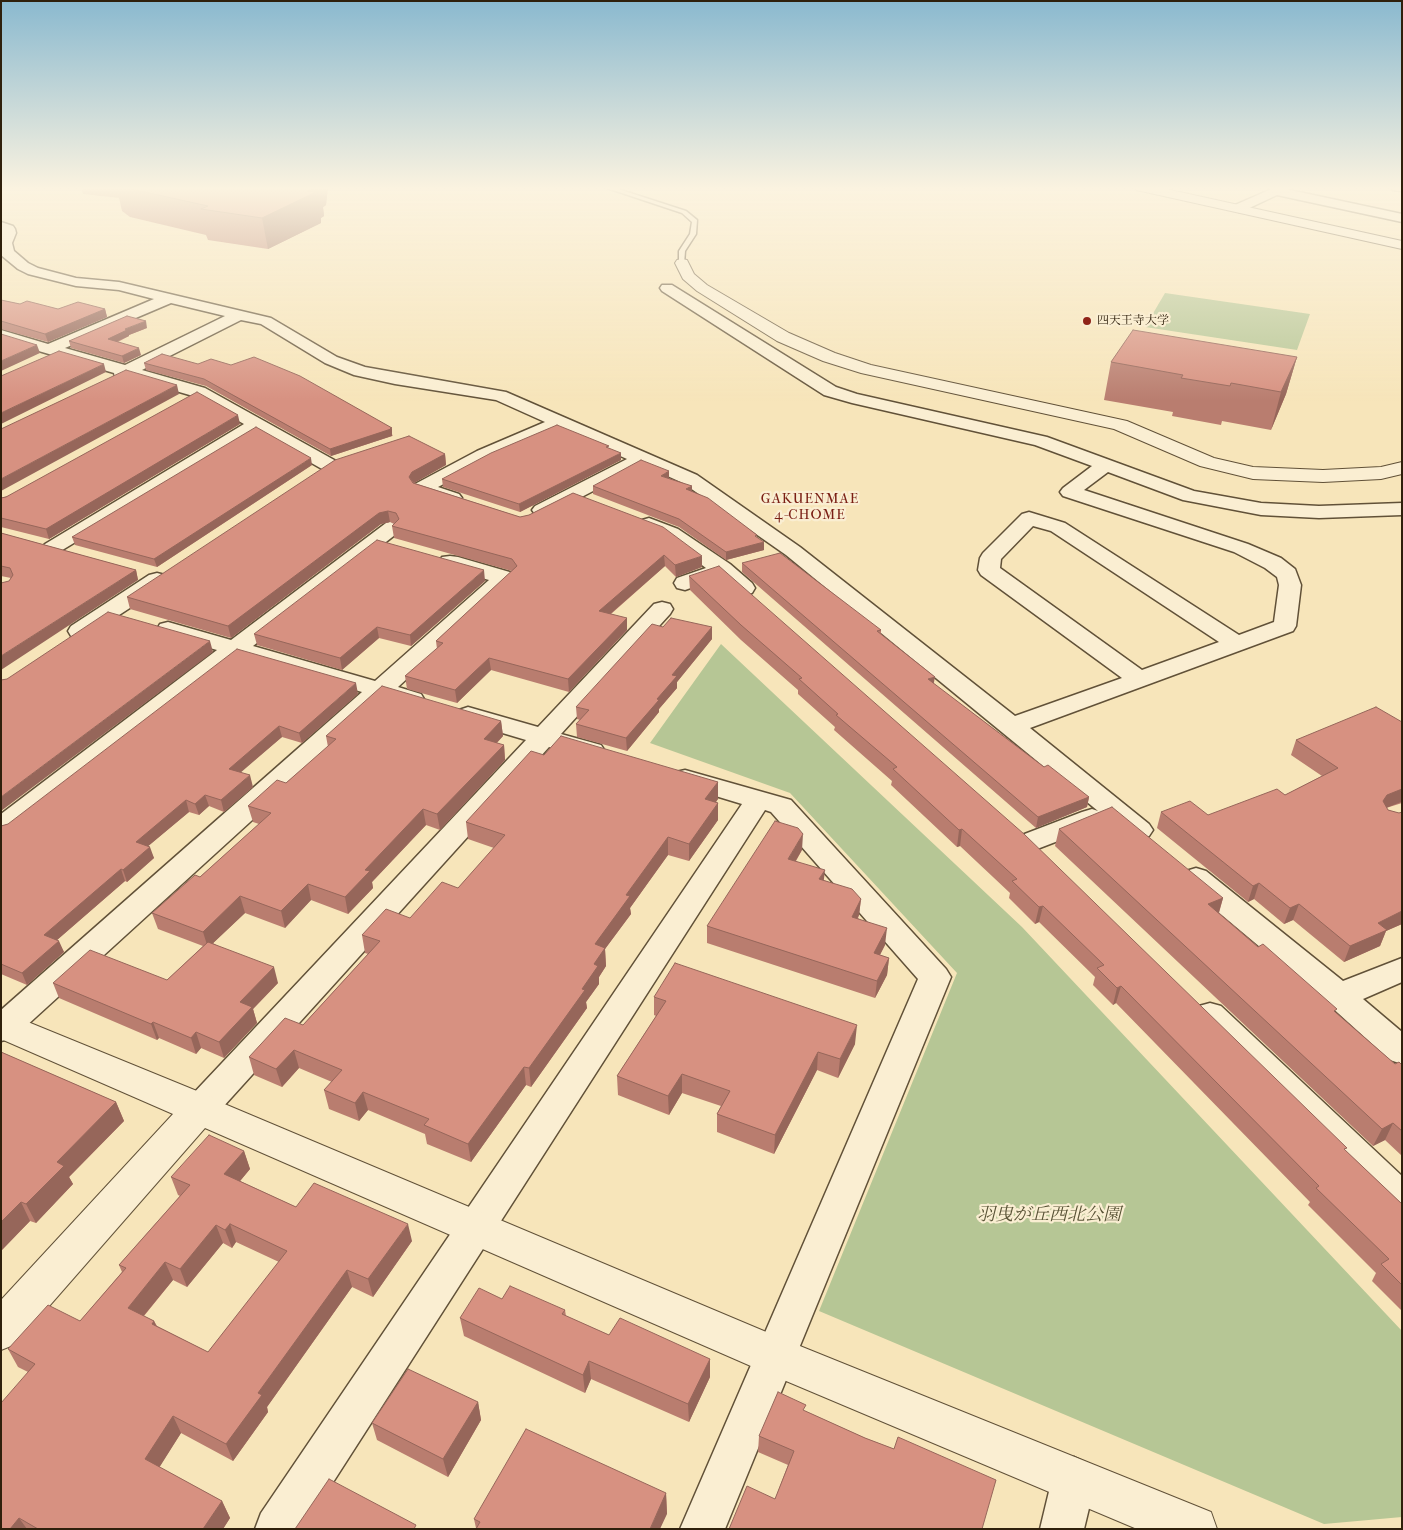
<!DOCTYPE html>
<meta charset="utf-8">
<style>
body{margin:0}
#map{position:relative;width:1403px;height:1530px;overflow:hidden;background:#f7e5ba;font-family:"IM FELL French Canon",serif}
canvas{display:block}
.frame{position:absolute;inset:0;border:2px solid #2f200c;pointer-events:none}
</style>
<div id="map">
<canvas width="1403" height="1530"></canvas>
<div class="frame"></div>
</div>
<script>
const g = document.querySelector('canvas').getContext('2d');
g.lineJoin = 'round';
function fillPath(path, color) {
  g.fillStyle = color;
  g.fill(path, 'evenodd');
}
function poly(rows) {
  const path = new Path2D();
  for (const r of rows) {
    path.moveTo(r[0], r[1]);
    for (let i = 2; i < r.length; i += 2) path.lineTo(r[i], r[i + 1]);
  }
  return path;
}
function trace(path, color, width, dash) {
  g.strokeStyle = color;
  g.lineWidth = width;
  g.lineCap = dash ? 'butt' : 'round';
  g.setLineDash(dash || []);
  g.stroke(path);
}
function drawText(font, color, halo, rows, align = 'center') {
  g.font = font + ' "IM FELL French Canon","Noto Serif JP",serif';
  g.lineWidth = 4.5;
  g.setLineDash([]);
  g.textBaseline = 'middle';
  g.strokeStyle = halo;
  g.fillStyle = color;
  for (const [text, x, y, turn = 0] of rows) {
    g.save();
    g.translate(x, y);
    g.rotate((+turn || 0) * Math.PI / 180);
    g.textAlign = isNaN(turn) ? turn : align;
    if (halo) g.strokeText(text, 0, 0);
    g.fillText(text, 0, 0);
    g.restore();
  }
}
fillPath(poly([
 [1165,293,1310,314,1297,350,1145,327],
 [721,644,1022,927,1402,1331,1402,1517,1324,1524,819,1311,957,973,790,793,650,743]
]), '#b6c695');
const service = poly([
 [604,187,612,187,686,211,697,220,696,234,685,251,684,264,679,263,679,251,690,234,692,222,682,213,604,187]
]);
const minor = poly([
 [1276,187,1402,214,1402,222,1277,195,1243,211,1239,212,1233,208,1235,205,1276,187],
 [1391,187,1402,187,1402,191,1393,190,1391,187],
 [1,222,13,226,15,229,16,233,12,243,14,251,28,263,38,268,76,278,119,282,271,318,337,357,365,367,506,392,697,475,800,547,1015,716,1122,678,981,575,978,570,980,558,983,553,1022,514,1029,512,1065,523,1239,635,1274,622,1279,585,1277,577,1265,568,1234,552,1063,496,1060,492,1063,488,1092,466,1035,445,852,403,824,395,662,291,660,288,662,285,672,285,836,387,857,394,1047,437,1194,491,1261,503,1319,506,1402,503,1402,515,1319,518,1261,515,1183,500,1108,472,1084,490,1248,544,1281,558,1295,569,1301,585,1296,626,1293,631,1030,728,1149,824,1153,830,1149,836,1139,839,1129,836,1104,816,1106,818,1102,824,1032,851,1022,849,1018,842,1022,835,1082,812,1092,809,1098,811,786,555,683,483,643,465,549,514,542,516,535,514,532,510,535,506,627,459,560,429,491,459,438,487,459,494,462,498,459,502,452,504,415,492,412,488,415,484,477,451,545,422,496,400,395,384,354,375,325,363,261,324,241,320,142,370,205,388,336,461,338,465,336,469,329,471,322,469,257,432,59,552,52,554,45,552,42,548,45,544,244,424,193,396,128,377,121,379,115,378,114,373,1,340,1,330,48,344,154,299,119,290,76,286,28,274,18,269,1,255,1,222],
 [171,303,225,316,125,365,65,348,171,303],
 [1033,526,1051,531,1219,642,1142,670,1000,568,1001,559,1033,526],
 [649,518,678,529,730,564,752,583,755,588,752,593,744,595,736,593,719,578,685,590,677,588,674,583,677,578,706,568,664,537,642,528,639,524,642,520,649,518],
 [393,521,400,523,403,527,400,531,253,646,375,681,489,580,442,567,439,562,442,557,450,556,458,557,513,573,516,578,398,687,421,694,424,699,421,704,412,706,385,699,13,1038,1,1041,1,1010,362,692,239,657,11,834,1,837,1,814,217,650,160,634,157,629,160,624,168,622,231,640,386,523,393,521],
 [157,573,165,575,168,580,165,585,87,636,79,638,71,636,68,631,71,626,149,575,157,573],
 [662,602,670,604,673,609,670,614,561,734,601,745,605,751,601,757,592,759,549,747,213,1118,201,1122,189,1118,184,1108,189,1098,526,740,459,720,455,715,459,710,468,707,538,727,654,604,662,602],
 [685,770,791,800,946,969,951,977,725,1529,680,1529,918,979,771,812,765,810,303,1529,255,1529,261,1513,742,804,676,784,672,778,676,772,685,770],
 [1196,868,1206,871,1343,981,1402,958,1402,982,1363,999,1402,1032,1402,1064,1390,1060,1328,1004,1186,885,1182,878,1186,871,1196,868],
 [1210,1003,1221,1006,1402,1176,1402,1216,1389,1211,1199,1024,1194,1015,1199,1006,1210,1003],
 [1074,1457,1089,1464,1096,1479,1084,1529,1040,1529,1052,1479,1059,1464,1074,1457]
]);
const tertiary = poly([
 [1135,187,1157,187,1402,241,1402,249,1141,191,1136,190,1135,187],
 [682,259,687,260,694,274,707,285,789,333,835,353,871,365,1127,421,1214,458,1253,467,1323,470,1381,467,1402,462,1402,474,1381,479,1323,482,1253,479,1200,466,1114,429,861,373,823,361,777,341,697,291,683,279,675,263,677,260,682,259],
 [1,1011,214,1098,215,1100,790,1342,1211,1512,1217,1529,1137,1529,760,1370,205,1128,16,1344,1,1350,1,1300,173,1114,1,1039,1,1011]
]);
trace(service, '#615138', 3);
trace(minor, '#615138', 3);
trace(tertiary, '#615138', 2);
fillPath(service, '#faeed2');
fillPath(minor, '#faeed2');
fillPath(tertiary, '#faeed2');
fillPath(poly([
 [81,187,328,187,326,205,323,207,324,216,321,218,321,223,268,249,208,240,206,235,130,217,122,211,119,198,83,194],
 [1,300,20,304,58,309,105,309,107,317,48,342,1,329],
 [147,328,129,335,129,336,118,342,141,355,124,363,71,348,69,341],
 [162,354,393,435,392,436,331,456,206,386,146,370,144,363],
 [1297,357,1286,394,1271,430,1222,421,1221,425,1172,416,1173,412,1104,400,1111,362],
 [240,424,49,539,1,527,1,498],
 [609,448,621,460,520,512,443,487,442,479],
 [445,454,446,465,414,483,520,517,529,515,573,493,702,567,676,577,665,566,611,614,627,630,569,692,491,670,457,703,407,689,405,676,437,649,436,641,512,571,394,538,392,526,394,524,390,522,381,524,231,638,130,609,127,597],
 [312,465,157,567,75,545,72,537],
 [669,478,692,491,757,537,764,550,726,560,679,527,593,494,593,486],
 [1,533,136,570,138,580,9,581,11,578,1,576],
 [742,563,881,630,881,634,934,684,1044,767,1089,797,1087,807,1036,828,742,572],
 [689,576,1346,1151,1402,1204,1402,1311,1372,1281,1376,1273,1308,1205,1310,1202,1116,1003,1113,1005,1093,985,1095,977,1039,922,1035,924,1009,898,1010,893,960,846,957,847,891,785,892,781,834,730,835,727,798,694,798,690,741,640,690,590],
 [485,581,411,646,379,638,342,670,257,645,254,634],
 [663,627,712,627,712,639,677,682,677,688,659,709,659,712,627,751,577,737,576,724,580,720,577,719,576,707],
 [358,694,302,743,282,737,240,772,253,787,224,812,209,806,199,815,189,812,148,846,154,858,127,882,125,881,57,940,64,952,27,985,1,974,1,826,8,824],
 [501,721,503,736,497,743,504,745,505,760,440,830,426,825,372,882,373,888,348,914,311,900,285,928,245,913,213,943,278,983,253,1009,257,1023,224,1058,201,1048,196,1054,159,1038,157,1040,59,998,53,983,167,980,203,946,158,929,152,913,200,877,259,824,253,822,248,806,286,783,328,747,326,736],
 [1402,722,1402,803,1386,808,1388,810,1399,813,1402,812,1402,924,1386,931,1380,946,1344,962,1293,920,1284,924,1254,899,1248,902,1157,828,1161,812,1208,815,1285,795,1322,776,1291,755,1296,740],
 [544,755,718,782,718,799,716,802,718,803,718,820,689,861,668,855,650,880,630,908,631,914,605,949,606,966,599,977,599,984,586,1002,587,1008,531,1087,526,1085,471,1162,427,1144,425,1134,368,1110,359,1121,329,1109,324,1090,332,1082,299,1068,282,1087,254,1075,249,1057,303,1025,368,954,365,953,362,935,410,918,458,888,494,848,468,839,466,822],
 [1059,829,1223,898,1219,913,1395,1064,1402,1065,1402,1156,1385,1140,1373,1146,1055,846],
 [802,850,796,861,824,880,861,899,859,915,858,918,885,945,880,955,889,958,887,975,875,998,707,943,707,926],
 [654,997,855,1044,838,1078,817,1070,774,1154,717,1132,717,1114,721,1106,682,1093,669,1115,618,1095,617,1076,656,1016,654,1015],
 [1,1052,116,1102,124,1121,69,1177,73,1184,36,1223,30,1221,1,1251],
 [244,1151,250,1169,240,1181,296,1207,412,1241,373,1297,352,1287,267,1407,268,1412,233,1461,181,1433,159,1467,222,1501,230,1518,223,1529,1,1529,28,1372,18,1367,8,1349,80,1321,122,1272,119,1265,180,1196,178,1195,171,1177],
 [236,1242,279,1262,208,1352,157,1326,154,1321,144,1316,173,1280,187,1287,223,1243,232,1248],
 [502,1299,565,1310,566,1316,609,1335,710,1359,710,1377,689,1422,591,1379,585,1393,464,1336,460,1318],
 [478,1402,481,1420,448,1477,377,1440,372,1423],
 [805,1411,865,1438,894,1449,996,1480,775,1499,788,1465,758,1452,759,1436],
 [666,1493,667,1514,476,1528,474,1519]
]), '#b97d6f');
fillPath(poly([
 [304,187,328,187,326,205,323,207,324,216,321,218,321,223,268,249,262,218],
 [105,309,107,317,48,342,45,334],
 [146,321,147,328,129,335,129,336,109,345,108,339,125,329],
 [37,345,40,353,1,371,1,361],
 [139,348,141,355,124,363,122,356],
 [1297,357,1286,394,1271,430,1281,392],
 [104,364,106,372,1,424,1,413],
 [177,385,179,394,1,491,1,479],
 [238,415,240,424,49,539,46,529],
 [392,428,392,436,331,456,330,449],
 [621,453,621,460,520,512,519,504],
 [445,454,446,465,414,483,409,477,412,472],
 [311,458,312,465,157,567,154,559],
 [669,471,669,479,661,476],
 [692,486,692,493,686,489],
 [388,511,390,522,381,524,231,638,228,626,379,513],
 [764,542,764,550,726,560,726,552],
 [664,555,665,566,600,623,599,611],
 [702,556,702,567,676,577,675,565],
 [136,570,138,580,1,670,1,656],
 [484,570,485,581,411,646,410,635],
 [627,618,627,630,569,692,568,679],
 [377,627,379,638,342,670,340,658],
 [712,627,712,639,677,682,677,688,659,709,659,712,627,751,626,738,657,699,672,675],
 [210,641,213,652,1,811,1,797],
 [489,658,491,670,457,703,455,690],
 [935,677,933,687,928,679],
 [356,683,358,694,302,743,299,733],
 [501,721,503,736,486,754,484,739],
 [279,726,282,737,232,780,229,769],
 [504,745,505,760,440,830,437,814],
 [250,775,253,787,224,812,221,800],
 [718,782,718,799,705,817,705,799],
 [1402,789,1401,802,1381,810,1383,801,1387,795],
 [205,795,209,806,199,815,195,804],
 [1089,797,1087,807,1036,828,1038,817],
 [186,800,189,812,140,853,136,842],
 [718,803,718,820,689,861,689,844],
 [423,809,426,825,372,882,373,888,348,914,345,897,365,870],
 [962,829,960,846,957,847,959,830],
 [803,834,802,850,787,875,788,859],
 [668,837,668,855,630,908,631,914,605,949,606,966,599,977,599,984,586,1002,587,1008,531,1087,529,1068,582,989,594,964,595,944,626,895],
 [150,847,154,858,127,882,123,870],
 [121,869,125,881,49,947,44,935],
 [825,870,823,887,819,879],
 [1259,883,1254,899,1248,902,1253,886],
 [308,884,311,900,285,928,281,911],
 [240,896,245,913,208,948,203,932],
 [1223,898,1218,915,1208,904],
 [861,899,859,915,850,933,852,917],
 [1299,904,1293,920,1284,924,1290,908],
 [1043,906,1039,922,1035,924,1039,907],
 [1402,911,1402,924,1386,931,1380,946,1344,962,1350,946,1378,923],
 [887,928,885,945,872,970,874,953],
 [59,941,64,952,27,985,22,973],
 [889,958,887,975,875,998,877,981],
 [274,967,278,983,253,1009,257,1023,224,1058,219,1042,240,1002],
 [1121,986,1116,1003,1113,1005,1117,988],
 [153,1022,159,1038,157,1040,151,1024],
 [857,1025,855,1044,838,1078,840,1059],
 [196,1032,201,1048,196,1054,191,1038],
 [294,1050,299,1068,282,1087,276,1069],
 [818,1052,817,1070,774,1154,775,1135],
 [524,1067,526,1085,471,1162,468,1144],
 [682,1074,682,1093,669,1115,668,1096],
 [363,1092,368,1110,359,1121,355,1103],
 [116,1102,124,1121,69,1177,73,1184,36,1223,26,1204,57,1162],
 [1393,1123,1385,1140,1373,1146,1382,1129],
 [244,1151,250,1169,231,1192,224,1174],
 [21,1202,30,1221,1,1251,1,1222],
 [230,1224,236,1242,232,1248,225,1230],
 [408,1224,412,1241,373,1297,368,1279],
 [216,1225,223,1243,187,1287,180,1269],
 [165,1262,173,1280,136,1325,128,1308],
 [347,1270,352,1287,267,1407,268,1412,233,1461,226,1444,258,1393],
 [154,1321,162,1338,152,1324],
 [710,1359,710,1377,689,1422,688,1404],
 [589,1361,591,1379,585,1393,583,1375],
 [478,1402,481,1420,448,1477,443,1459],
 [173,1416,181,1433,154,1476,145,1459],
 [666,1493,667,1514,660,1529,650,1529],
 [222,1501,230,1518,223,1529,203,1529],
 [19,1518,27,1529,10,1529]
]), '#96665a');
const building = poly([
 [122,187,318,187,308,191,316,192,262,218,201,209,208,206,122,187],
 [1,300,20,304,27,301,58,309,78,302,105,309,45,334,1,321,1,300],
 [127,316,146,321,125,329,127,330,108,339,139,348,122,356,69,341,127,316],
 [1133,330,1297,357,1281,392,1231,383,1230,386,1181,378,1183,375,1111,362,1133,330],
 [1,334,37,345,1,361,1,334],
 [59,351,104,364,1,413,1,376,59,351],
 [162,354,198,364,211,359,231,365,254,357,300,376,392,428,390,428,391,429,330,449,204,379,144,363,162,354],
 [126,370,177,385,1,479,1,429,126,370],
 [197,392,238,415,46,529,1,518,1,498,6,497,197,392],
 [557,425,609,446,606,447,621,453,519,504,442,479,491,453,557,425],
 [256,427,311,458,154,559,72,537,256,427],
 [409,436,445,454,412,472,409,477,413,483,520,517,529,515,573,493,663,527,702,556,675,565,664,555,599,611,627,618,568,679,489,658,455,690,405,676,443,643,436,641,517,566,512,559,392,526,399,519,396,513,388,511,379,513,228,626,127,597,335,460,409,436],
 [641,460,669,471,661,476,692,486,686,489,708,498,757,535,755,536,764,542,726,552,679,519,593,486,641,460],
 [1,533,136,570,1,656,1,583,9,581,13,575,10,568,1,566,1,533],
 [377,540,484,570,410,635,377,627,340,658,254,634,377,540],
 [780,553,881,630,877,631,935,677,928,679,1044,767,1048,765,1089,797,1038,817,742,563,780,553],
 [719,566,1024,834,1347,1148,1344,1149,1402,1204,1402,1285,1381,1264,1389,1259,1316,1188,1319,1186,1121,986,1117,988,1097,968,1104,965,1043,906,1039,907,1012,881,1017,879,962,829,959,830,893,769,897,767,836,715,838,714,799,679,802,678,741,625,689,576,719,566],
 [108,612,210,641,1,797,1,680,7,679,108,612],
 [671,618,712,627,672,675,677,676,657,699,659,700,626,738,576,724,589,710,576,707,652,624,663,627,671,618],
 [237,649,356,683,299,733,279,726,229,769,250,775,221,800,205,795,195,804,186,800,136,842,150,847,123,870,121,869,44,935,59,941,22,973,1,964,1,826,8,824,237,649],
 [382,686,501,721,484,739,504,745,437,814,423,809,365,870,370,871,345,897,308,884,281,911,240,896,203,932,152,913,195,875,200,877,271,813,248,806,277,780,286,783,336,739,326,736,382,686],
 [1376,707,1402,722,1402,789,1387,795,1383,801,1388,810,1399,813,1402,812,1402,911,1378,923,1387,930,1350,946,1299,904,1290,908,1259,883,1253,886,1161,812,1190,801,1208,815,1277,789,1285,795,1338,768,1296,740,1376,707],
 [561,736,718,782,705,799,718,803,689,844,668,837,650,862,626,895,630,896,595,944,605,948,594,964,598,966,582,989,585,990,529,1068,524,1067,468,1144,424,1125,429,1119,363,1092,355,1103,324,1090,342,1070,294,1050,276,1069,249,1057,285,1018,303,1025,380,941,362,935,386,909,410,918,442,882,458,888,505,835,466,822,531,751,544,755,561,736],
 [1112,807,1223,898,1208,904,1258,947,1263,944,1337,1009,1334,1011,1395,1064,1399,1062,1402,1065,1402,1131,1393,1123,1382,1129,1059,829,1112,807],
 [775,821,798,828,803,834,788,859,825,870,819,879,852,889,861,899,852,917,887,928,874,953,889,958,877,981,707,926,775,821],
 [208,942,274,967,240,1002,252,1007,219,1042,196,1032,191,1038,153,1022,151,1024,53,983,90,950,167,980,208,942],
 [675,963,857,1025,840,1059,818,1052,775,1135,717,1114,730,1091,682,1074,668,1096,617,1076,666,1001,654,997,675,963],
 [1,1052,116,1102,57,1162,64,1166,26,1204,21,1202,1,1222,1,1052],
 [209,1135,244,1151,224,1174,296,1207,314,1183,408,1224,368,1279,347,1270,258,1393,262,1395,226,1444,173,1416,145,1459,222,1501,203,1529,38,1529,19,1518,10,1529,1,1529,1,1403,35,1364,8,1349,48,1305,80,1321,126,1268,119,1265,190,1185,171,1177,209,1135],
 [230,1224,287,1251,208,1352,152,1324,154,1321,128,1308,165,1262,180,1269,216,1225,225,1230,230,1224],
 [510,1286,565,1310,562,1314,609,1335,620,1318,710,1359,688,1404,589,1361,583,1375,460,1318,479,1288,502,1299,510,1286],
 [408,1369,478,1402,443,1459,372,1423,408,1369],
 [778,1392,806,1405,803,1410,865,1438,894,1449,898,1437,996,1480,982,1529,729,1529,747,1486,775,1499,794,1451,759,1436,778,1392],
 [526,1429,666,1493,650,1529,476,1529,480,1522,474,1519,526,1429],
 [329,1479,416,1525,414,1529,295,1529,329,1479]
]);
fillPath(building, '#d79181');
trace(building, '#96665a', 1);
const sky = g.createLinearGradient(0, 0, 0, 401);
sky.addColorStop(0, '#8ab9cf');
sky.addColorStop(0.47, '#fbf3e0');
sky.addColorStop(1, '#fbf3e000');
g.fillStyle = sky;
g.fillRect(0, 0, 1403, 401);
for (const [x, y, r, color] of [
 [1087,321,5,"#8f2418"]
]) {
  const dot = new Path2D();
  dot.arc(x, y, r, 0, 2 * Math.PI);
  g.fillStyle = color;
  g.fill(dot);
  trace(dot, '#faeed2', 2);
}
drawText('12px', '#2f200c', '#faeed2', [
 ["四天王寺大学",1097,321]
], 'left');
g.letterSpacing = '1px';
drawText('14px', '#7a1f14', '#faeed2', [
 ["GAKUENMAE",810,500],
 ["4-CHOME",810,516]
]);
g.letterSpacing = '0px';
drawText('italic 18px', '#585235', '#faeed2', [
 ["羽曳が丘西北公園",1049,1216]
]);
</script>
